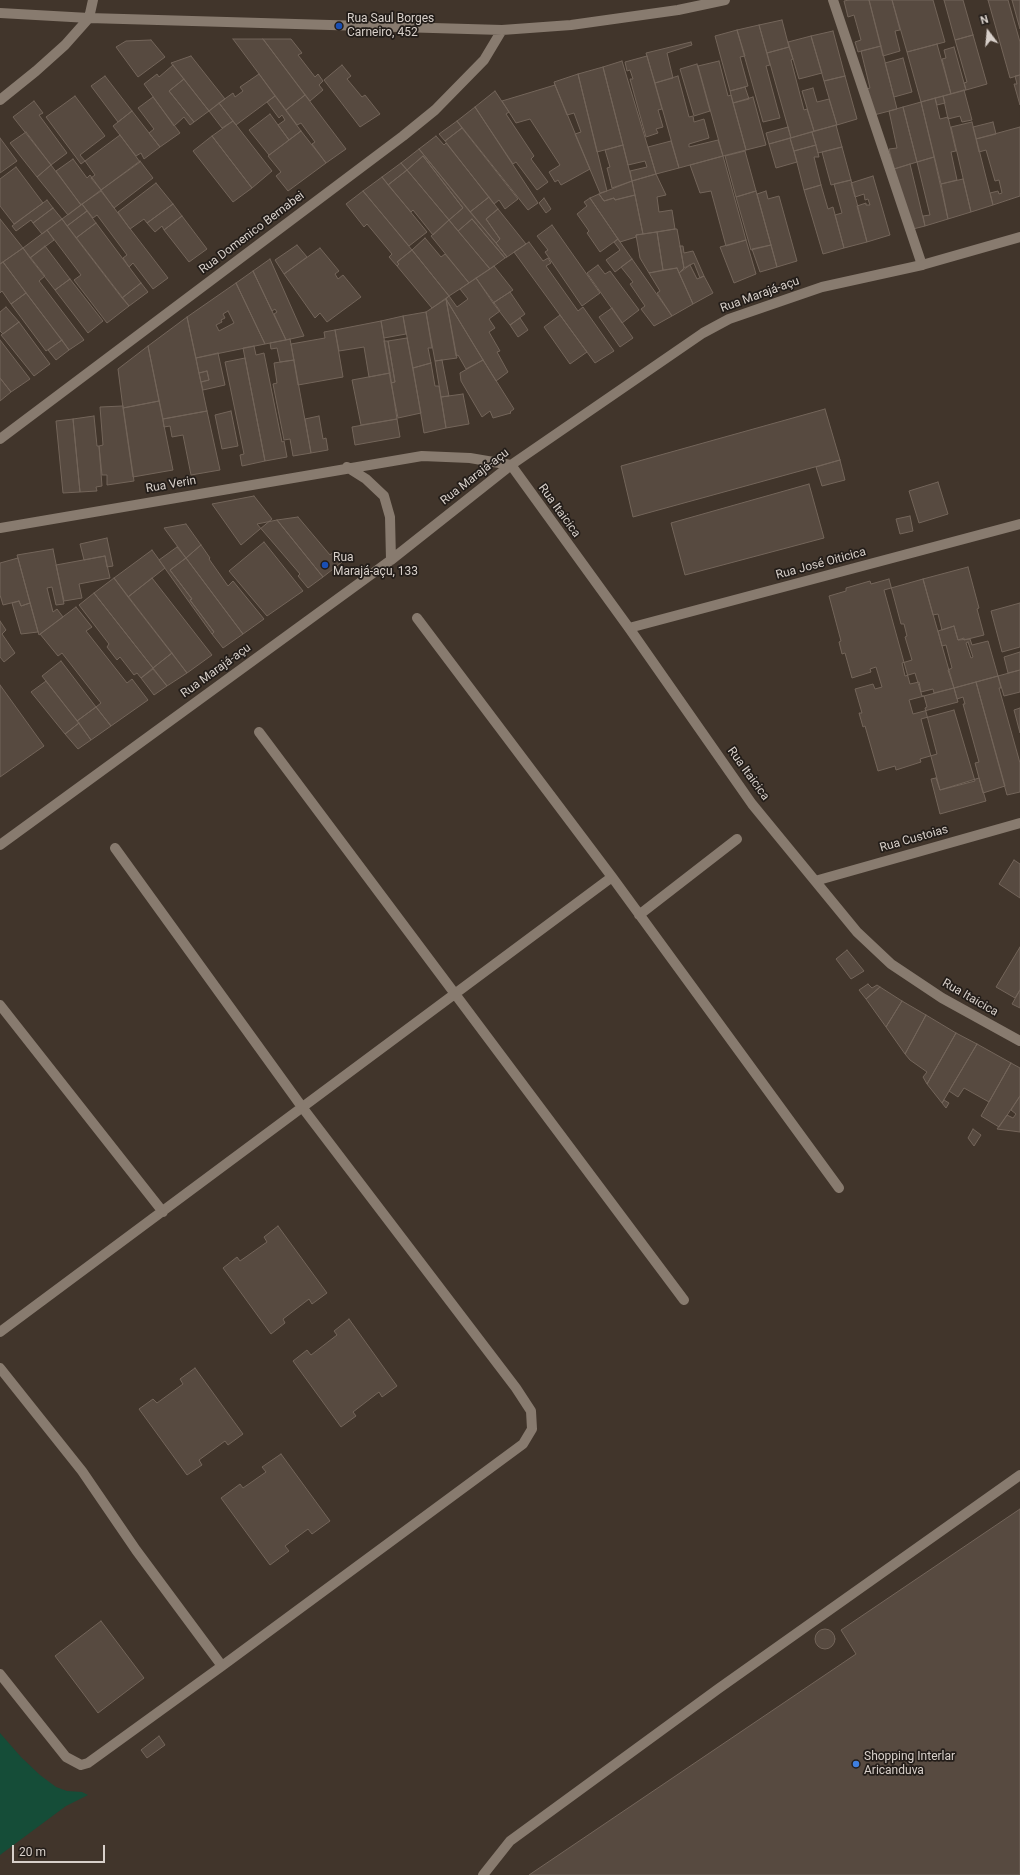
<!DOCTYPE html>
<meta charset="utf-8">
<style>
body{margin:0}
#map{position:relative;width:1020px;height:1875px;overflow:hidden;background:#41352b;font-family:Roboto,sans-serif}
canvas{display:block}
.north{position:absolute;left:968px;top:12px;width:40px;height:40px;-webkit-text-stroke:3px #231d19;paint-order:stroke;rotate:344deg;font-size:11px;font-weight:700;line-height:16px;text-align:center;color:#d8d0ca}
.north::after{content:'';display:block;margin:auto;width:14px;height:18px;background:#d8d0ca;clip-path:polygon(50% 0,100% 100%,50% 72%,0 100%)}
.scale{position:absolute;left:12px;top:1845px;width:93px;height:18px;box-sizing:border-box;border:2px solid #d8d0ca;border-top:0;padding-left:5px;font-size:12px;line-height:14px;white-space:nowrap;color:#d8d0ca;-webkit-text-stroke:3px #231d19;paint-order:stroke}
</style>
<div id="map">
<canvas width="1020" height="1875"></canvas>
<div class="north">N</div>
<div class="scale">20 m</div>
</div>
<script>
const g = document.querySelector('canvas').getContext('2d');
g.lineJoin = 'round';
function fillPath(path, color) {
  g.fillStyle = color;
  g.fill(path, 'evenodd');
}
function poly(rows) {
  const path = new Path2D();
  for (const r of rows) {
    if (r.length === 3) {
      path.moveTo(r[0] + r[2], r[1]);
      path.arc(r[0], r[1], r[2], 0, 2 * Math.PI);
      continue;
    }
    path.moveTo(r[0], r[1]);
    for (let i = 2; i < r.length; i += 2) path.lineTo(r[i], r[i + 1]);
  }
  return path;
}
function trace(path, color, width, dash) {
  g.strokeStyle = color;
  g.lineWidth = width;
  g.lineCap = dash ? 'butt' : 'round';
  g.setLineDash(dash || []);
  g.stroke(path);
}
function drawText(font, color, halo, rows, align = 'center') {
  g.font = font + ' Roboto,sans-serif';
  g.lineWidth = 3.5;
  g.setLineDash([]);
  g.textBaseline = 'middle';
  g.strokeStyle = halo;
  g.fillStyle = color;
  for (const [text, x, y, turn = 0] of rows) {
    g.save();
    g.translate(x, y);
    g.rotate((+turn || 0) * Math.PI / 180);
    g.textAlign = isNaN(turn) ? turn : align;
    if (halo) g.strokeText(text, 0, 0);
    g.fillText(text, 0, 0);
    g.restore();
  }
}
fillPath(poly([
 [0,1733,21,1757,40,1775,56,1787,67,1791,82,1792,88,1795,66,1806,0,1855]
]), '#154d38');
const building = poly([
 [849,0,869,0,881,46,858,52,855,42,861,40,854,15,848,17,844,1,849,0],
 [869,0,892,0,900,30,895,31,900,51,883,56,869,0],
 [892,0,933,0,945,42,907,52,892,0],
 [944,0,963,0,973,35,955,40,944,0],
 [988,0,1008,0,1020,42,1020,75,1010,78,988,0],
 [1012,0,1020,0,1020,29,1012,0],
 [782,20,789,47,767,53,759,25,782,20],
 [759,25,770,65,766,66,780,118,763,122,737,30,759,25],
 [737,30,745,56,740,57,748,86,730,91,715,36,737,30],
 [833,31,845,76,824,81,811,36,833,31],
 [973,35,987,84,966,90,964,83,967,82,955,40,973,35],
 [811,36,822,73,799,79,788,42,811,36],
 [233,39,263,39,305,95,286,110,233,39],
 [263,39,291,39,302,53,298,55,315,77,318,74,323,81,319,85,323,90,310,101,263,39],
 [151,40,165,57,138,77,116,47,126,41,151,40],
 [691,42,692,45,667,53,673,78,655,83,646,53,691,42],
 [937,44,951,94,921,102,907,52,937,44],
 [881,46,897,109,874,115,867,89,870,88,861,51,881,46],
 [789,47,793,59,791,60,804,110,807,109,814,131,791,138,767,53,789,47],
 [954,47,966,90,951,94,942,59,946,58,944,50,954,47],
 [191,56,225,99,209,111,171,63,191,56],
 [647,56,662,109,658,110,663,127,656,129,658,133,646,137,630,79,633,79,630,70,627,71,625,62,647,56],
 [903,58,912,92,894,97,885,63,903,58],
 [622,61,656,174,632,181,630,171,647,167,645,161,628,165,603,67,622,61],
 [719,61,728,96,731,95,746,150,723,156,698,66,719,61],
 [697,64,710,111,694,116,680,69,697,64],
 [173,65,184,79,169,91,194,122,190,125,184,117,174,126,144,84,157,74,159,77,173,65],
 [342,65,351,76,347,79,362,97,365,95,380,114,360,127,324,80,342,65],
 [603,67,623,145,597,152,578,74,603,67],
 [259,74,275,96,236,125,219,103,233,93,235,97,243,91,240,87,259,74],
 [578,74,607,191,600,193,575,134,581,132,574,113,567,115,555,85,554,82,578,74],
 [1020,75,1020,105,1014,84,1017,84,1015,76,1020,75],
 [105,76,132,111,118,122,91,86,105,76],
 [678,76,689,117,693,116,694,122,704,119,709,138,689,144,689,147,718,140,723,156,679,168,655,83,678,76],
 [845,76,857,119,837,125,824,81,845,76],
 [184,79,209,111,194,122,169,91,184,79],
 [555,85,590,169,561,185,558,180,555,182,549,172,560,165,530,119,516,123,502,101,555,85],
 [745,87,749,99,733,103,730,91,745,87],
 [813,88,817,102,829,99,837,125,814,131,802,91,813,88],
 [964,90,972,120,962,122,960,116,948,119,943,96,964,90],
 [495,91,509,112,506,114,534,156,531,159,548,182,537,190,516,162,513,164,475,107,495,91],
 [305,95,346,149,326,163,312,144,315,142,301,123,297,125,286,110,305,95],
 [75,96,105,136,80,155,85,161,81,164,46,117,75,96],
 [275,96,301,131,289,140,278,125,285,120,282,115,279,118,267,102,275,96],
 [943,96,945,103,937,105,935,98,943,96],
 [153,97,180,133,160,147,149,133,154,129,138,108,153,97],
 [753,97,766,145,746,150,733,103,753,97],
 [935,98,940,119,948,117,956,151,951,152,957,180,941,184,921,102,935,98],
 [34,101,43,113,39,115,67,153,51,165,13,117,34,101],
 [921,102,934,157,917,162,903,107,921,102],
 [219,103,233,121,222,128,209,111,219,103],
 [475,107,538,203,528,210,457,121,475,107],
 [903,107,917,162,894,169,889,149,897,148,889,111,903,107],
 [132,111,160,147,144,159,141,153,136,156,113,126,132,111],
 [270,114,289,140,269,155,249,130,270,114],
 [233,121,272,171,252,188,212,136,233,121],
 [457,121,462,128,445,141,439,134,457,121],
 [972,122,993,205,971,212,951,127,972,122],
 [993,122,996,134,976,139,973,127,993,122],
 [836,125,842,147,818,153,812,132,836,125],
 [788,127,791,138,769,144,766,133,788,127],
 [1020,127,1020,196,993,205,990,193,998,191,999,194,1002,193,999,180,995,181,986,150,979,152,976,139,1020,127],
 [462,128,518,199,505,209,499,200,494,204,445,141,462,128],
 [301,131,326,163,288,191,276,176,281,172,268,156,301,131],
 [26,132,51,165,37,177,10,143,26,132],
 [812,132,816,145,794,151,790,138,812,132],
 [120,135,140,162,101,190,91,178,95,175,85,161,120,135],
 [212,136,252,188,233,202,193,151,212,136],
 [436,136,444,145,446,143,489,197,470,212,419,149,436,136],
 [0,138,17,161,0,173,0,138],
 [790,138,797,162,776,168,769,144,790,138],
 [671,141,679,168,656,174,648,147,671,141],
 [623,145,632,181,612,188,607,168,610,167,605,150,623,145],
 [816,145,819,157,814,157,821,185,804,190,794,151,816,145],
 [842,147,851,180,831,185,822,152,842,147],
 [419,149,496,243,507,257,505,258,472,219,458,231,449,220,463,208,423,156,407,170,401,163,419,149],
 [745,151,756,191,736,197,725,156,745,151],
 [423,156,463,208,449,220,407,170,423,156],
 [723,156,746,240,726,246,711,191,700,193,690,165,723,156],
 [934,157,948,219,925,226,923,216,930,215,917,162,934,157],
 [73,159,87,178,90,175,101,190,81,205,56,171,73,159],
 [140,161,153,178,114,208,101,190,140,161],
 [401,163,407,170,388,185,382,177,401,163],
 [910,164,925,226,913,229,894,169,910,164],
 [51,165,81,205,68,215,37,177,51,165],
 [16,167,43,203,14,224,0,206,0,179,16,167],
 [407,170,449,220,433,235,413,210,411,212,388,185,407,170],
 [656,174,666,195,657,197,659,212,672,210,675,229,643,234,632,181,656,174],
 [873,176,890,235,867,242,857,206,866,203,866,205,870,205,868,199,865,200,864,194,855,197,851,183,873,176],
 [382,177,427,232,409,246,363,191,382,177],
 [963,179,971,212,948,219,941,184,963,179],
 [851,180,867,242,844,248,835,215,842,213,834,184,851,180],
 [632,181,635,195,615,200,614,198,604,201,599,194,632,181],
 [156,183,173,204,147,223,144,219,130,229,118,212,156,183],
 [821,185,828,209,833,207,844,248,823,254,804,190,821,185],
 [101,191,168,278,153,289,133,263,129,267,123,258,127,255,97,215,93,218,82,204,101,191],
 [363,191,412,250,397,262,399,264,397,266,389,257,392,254,367,224,364,227,346,204,363,191],
 [756,191,771,245,751,250,736,197,756,191],
 [766,191,768,199,779,196,797,261,777,267,757,194,766,191],
 [599,194,604,201,614,198,615,200,635,195,643,234,636,235,636,237,620,242,590,198,599,194],
 [489,197,498,209,486,219,500,239,496,243,470,212,489,197],
 [544,198,551,209,546,213,539,203,544,198],
 [590,198,618,239,600,252,587,233,589,231,577,214,587,206,584,202,590,198],
 [47,200,53,208,33,223,31,220,16,231,12,226,47,200],
 [82,204,87,211,67,226,62,219,82,204],
 [173,204,182,216,164,230,162,226,155,232,147,223,173,204],
 [53,208,62,219,42,234,33,223,53,208],
 [498,209,526,244,507,257,496,243,500,239,486,219,498,209],
 [87,211,96,223,76,238,67,226,87,211],
 [182,216,207,249,189,262,164,230,182,216],
 [0,219,23,248,0,264,0,219],
 [62,219,129,306,107,323,74,280,81,275,47,230,62,219],
 [472,219,505,258,490,269,458,231,472,219],
 [449,220,490,269,469,283,431,236,449,220],
 [96,223,141,283,122,298,76,238,96,223],
 [552,225,600,293,582,306,545,252,548,250,537,236,552,225],
 [675,229,677,229,684,268,679,273,677,268,663,270,657,232,675,229],
 [47,230,54,240,30,258,23,248,47,230],
 [657,232,663,270,649,273,640,258,636,235,657,232],
 [425,238,441,257,445,254,469,283,449,296,412,250,425,238],
 [618,239,632,259,615,272,606,260,620,250,614,242,618,239],
 [746,240,756,274,734,283,720,247,746,240],
 [529,242,543,261,548,258,551,263,546,266,578,311,583,307,614,351,595,363,514,252,529,242],
 [297,245,307,257,284,274,275,260,297,245],
 [771,245,777,267,760,272,752,249,771,245],
 [45,246,70,279,55,290,30,258,45,246],
 [680,246,683,246,684,253,693,251,704,276,700,278,694,263,684,268,680,246],
 [23,248,45,276,39,281,84,340,69,350,3,262,23,248],
 [320,248,339,271,335,274,338,279,343,275,361,297,327,322,320,313,315,318,284,274,320,248],
 [412,250,449,296,432,308,397,266,399,264,397,262,412,250],
 [270,259,304,336,286,340,274,314,277,312,275,309,272,311,253,271,270,259],
 [632,259,672,316,654,326,641,309,645,306,630,284,633,282,621,267,632,259],
 [3,262,26,293,11,304,2,291,0,293,0,264,3,262],
 [598,265,605,274,610,271,639,310,622,323,587,273,598,265],
 [690,265,697,279,704,276,713,293,693,304,679,273,690,265],
 [494,266,513,290,493,303,476,278,494,266],
 [677,268,693,304,672,316,657,293,660,291,649,273,677,268],
 [253,271,272,311,286,340,265,344,236,283,253,271],
 [476,278,500,311,489,319,495,328,489,332,500,351,497,352,508,372,496,381,446,299,449,296,457,307,468,299,460,289,476,278],
 [70,279,103,321,88,333,55,290,70,279],
 [141,283,148,292,129,306,122,298,141,283],
 [236,283,265,344,196,358,187,317,236,283],
 [228,311,234,323,219,331,216,325,222,322,221,320,225,318,223,314,228,311],
 [510,292,525,314,510,325,493,303,510,292],
 [26,293,62,340,46,351,11,304,26,293],
 [446,299,483,360,466,369,458,355,456,356,446,299],
 [446,299,457,358,435,361,426,312,446,299],
 [6,307,19,322,3,334,0,331,0,312,6,307],
 [612,308,633,338,620,347,599,317,612,308],
 [426,312,432,348,428,348,431,363,413,368,403,316,426,312],
 [560,315,587,352,570,364,544,327,560,315],
 [403,316,406,334,384,338,381,321,403,316],
 [187,317,207,411,163,419,148,346,187,317],
 [520,318,528,330,518,337,510,325,520,318],
 [381,321,390,373,369,377,364,347,339,351,335,330,381,321],
 [19,322,50,364,34,376,1,335,19,322],
 [335,330,343,377,298,385,291,344,325,338,324,332,335,330],
 [407,338,421,413,398,418,391,383,395,382,388,341,407,338],
 [290,339,294,360,280,362,277,348,271,349,270,343,290,339],
 [0,340,30,379,11,392,0,378,0,340],
 [62,340,69,350,56,360,48,350,62,340],
 [384,341,388,341,395,382,391,383,384,341],
 [148,346,159,401,123,408,118,369,148,346],
 [254,346,256,355,264,353,282,442,284,441,287,457,265,461,243,348,254,346],
 [218,353,225,385,203,390,201,382,209,380,207,371,199,373,196,358,218,353],
 [245,358,265,461,242,466,240,455,244,454,225,362,245,358],
 [294,360,311,453,293,456,290,439,284,440,273,384,277,383,274,363,294,360],
 [442,360,449,396,441,397,435,361,442,360],
 [483,360,514,409,510,412,511,413,493,418,490,411,482,417,461,381,460,373,483,360],
 [431,363,435,386,439,386,446,428,424,433,413,368,431,363],
 [207,371,209,380,201,382,199,373,207,371],
 [390,373,397,419,361,425,352,380,390,373],
 [0,378,11,392,0,401,0,378],
 [463,394,469,424,446,428,441,397,463,394],
 [159,401,173,470,133,477,123,408,159,401],
 [123,406,134,481,107,485,107,475,102,475,99,446,103,445,100,407,123,406],
 [825,409,840,460,633,517,621,466,825,409],
 [207,411,220,470,191,475,183,435,172,437,170,426,164,427,163,419,207,411],
 [231,411,238,446,222,449,215,415,231,411],
 [94,416,97,446,99,446,102,486,96,487,97,491,80,492,73,419,94,416],
 [319,416,323,439,326,438,328,450,311,453,305,419,319,416],
 [73,419,80,492,63,493,56,421,73,419],
 [397,419,400,437,355,445,352,427,397,419],
 [840,460,845,480,822,486,816,467,840,460],
 [938,482,948,514,919,523,909,491,938,482],
 [809,484,824,538,685,575,671,523,809,484],
 [254,496,272,519,241,545,212,504,254,496],
 [910,516,913,531,900,534,896,519,910,516],
 [298,517,330,555,334,552,342,562,323,577,277,520,298,517],
 [277,520,323,577,308,588,298,576,300,574,257,524,277,520],
 [186,524,201,545,186,558,164,528,186,524],
 [107,538,113,566,107,567,105,556,84,560,80,544,107,538],
 [264,542,303,591,267,616,229,571,264,542],
 [201,545,210,558,209,559,228,586,233,581,264,619,243,634,186,558,201,545],
 [177,547,186,558,170,570,192,599,190,600,214,632,212,634,159,560,177,547],
 [53,549,64,604,56,605,52,587,47,588,53,612,57,609,63,617,39,635,17,555,53,549],
 [152,550,165,568,128,597,114,578,152,550],
 [105,556,110,578,79,584,82,598,64,601,56,565,105,556],
 [18,558,30,603,21,606,19,601,3,605,0,595,0,563,18,558],
 [186,558,243,634,223,648,212,634,214,632,190,600,192,599,170,570,186,558],
 [968,567,979,608,977,609,984,635,964,640,964,638,958,640,954,626,942,630,938,614,933,615,923,579,968,567],
 [114,578,172,653,153,668,94,593,114,578],
 [152,578,212,655,187,673,128,597,152,578],
 [889,579,901,624,904,624,907,636,905,637,912,660,902,663,905,676,915,673,922,696,924,696,927,707,925,708,937,754,920,759,921,762,896,770,895,766,878,771,865,726,863,727,859,713,862,713,855,689,873,684,875,689,882,687,876,667,870,669,871,672,852,678,845,653,842,654,839,642,841,641,829,596,846,591,846,588,870,581,871,584,889,579],
 [923,579,954,688,934,693,933,689,921,692,919,682,910,684,884,590,923,579],
 [94,593,153,668,141,678,137,673,134,675,120,657,117,660,107,647,109,644,79,605,94,593],
 [19,601,21,606,30,603,38,632,21,634,12,603,19,601],
 [1020,603,1020,647,1002,652,991,611,1020,603],
 [76,607,92,627,86,631,127,683,132,679,148,700,111,726,96,707,101,703,62,653,58,656,40,634,76,607],
 [0,621,6,630,2,634,15,653,4,662,0,657,0,621],
 [954,626,958,640,970,639,972,645,988,641,998,676,954,688,948,670,952,668,946,645,942,646,938,631,954,626],
 [968,642,973,657,971,658,966,643,968,642],
 [1020,652,1020,670,1008,673,1004,657,1020,652],
 [172,653,187,673,167,686,153,668,172,653],
 [61,661,96,707,77,721,42,676,61,661],
 [153,669,167,686,154,695,141,678,153,669],
 [1020,670,1020,692,1004,696,998,676,1020,670],
 [998,676,1001,688,999,688,1020,763,1020,792,1007,795,976,682,998,676],
 [46,681,79,723,65,734,31,692,46,681],
 [976,682,1005,786,983,793,975,763,979,762,963,704,965,704,963,697,957,699,954,688,976,682],
 [0,685,44,746,0,777,0,685],
 [954,688,958,702,913,714,909,700,954,688],
 [96,707,111,726,91,740,77,721,96,707],
 [1020,708,1020,733,1014,710,1020,708],
 [954,710,975,781,940,790,921,719,954,710],
 [79,723,91,740,78,749,65,734,79,723],
 [936,778,940,790,979,778,986,801,940,814,931,779,936,778],
 [1014,860,1020,864,1020,898,999,884,1014,860],
 [1020,947,1020,990,1015,998,996,987,1020,947],
 [847,950,864,971,851,979,836,959,847,950],
 [868,984,872,988,877,985,880,987,866,999,859,990,868,984],
 [880,987,902,1001,886,1027,866,999,880,987],
 [1020,990,1020,1008,1012,1004,1020,990],
 [902,1001,926,1015,905,1054,886,1027,902,1001],
 [926,1015,956,1033,927,1084,923,1077,927,1072,910,1060,905,1054,926,1015],
 [956,1033,977,1044,942,1103,927,1084,956,1033],
 [977,1044,1011,1063,989,1102,964,1088,958,1097,949,1091,977,1044],
 [1011,1063,1020,1068,1020,1096,999,1127,981,1116,1011,1063],
 [1020,1096,1020,1132,997,1129,1007,1115,1013,1118,1016,1114,1011,1110,1020,1096],
 [944,1100,949,1103,946,1108,942,1103,944,1100],
 [973,1129,981,1135,974,1146,968,1138,973,1129],
 [278,1226,327,1293,312,1304,309,1299,283,1319,285,1323,271,1334,223,1268,237,1257,240,1261,267,1242,264,1237,278,1226],
 [349,1319,397,1386,382,1397,379,1392,353,1412,356,1416,341,1427,293,1361,307,1350,311,1355,337,1335,334,1331,349,1319],
 [195,1368,243,1434,228,1445,225,1441,199,1460,202,1465,187,1475,139,1409,153,1399,157,1403,183,1384,180,1379,195,1368],
 [281,1454,330,1521,312,1534,308,1529,285,1546,289,1551,270,1565,221,1498,240,1484,243,1488,266,1472,262,1467,281,1454],
 [1020,1509,1020,1875,529,1875,856,1654,841,1630,1020,1509],
 [101,1621,144,1678,98,1713,55,1656,101,1621],
 [825,1639,10],
 [159,1736,165,1745,147,1758,141,1750,159,1736]
]);
fillPath(building, '#574a40');
trace(building, '#73655a', 1);
trace(poly([
 [833,0,922,265],
 [483,1875,510,1841,718,1689,1020,1475]
]), '#887b6f', 10);
trace(poly([
 [0,13,89,18,502,30,571,25,678,10,725,0],
 [0,100,36,71,65,45,89,18,93,0],
 [0,439,403,136,435,110,484,60,502,30],
 [347,467,366,479,384,496,390,517,391,560],
 [0,528,422,456,470,458,511,465,629,628,752,804,857,932,891,964,942,998,1020,1041],
 [417,618,612,877,839,1188],
 [629,628,1020,524],
 [259,732,684,1300],
 [0,845,391,560,511,465,703,333,729,319,822,287,922,265,1020,237],
 [815,881,1020,823],
 [639,915,737,839],
 [0,1005,163,1212],
 [0,1332,612,877],
 [0,1368,82,1471,136,1550,222,1666],
 [0,1674,66,1757,81,1765,88,1763,222,1666,523,1444,532,1429,531,1411,516,1388,302,1107,115,848]
]), '#887b6f', 10);
for (const [x, y, r, color] of [
 [339,26,4,"#1a4fb4"],
 [325,565,4,"#1a4fb4"],
 [856,1764,4,"#3f7fe0"]
]) {
  const dot = new Path2D();
  dot.arc(x, y, r, 0, 2 * Math.PI);
  g.fillStyle = color;
  g.fill(dot);
  trace(dot, '#231d19', 1.5);
}
drawText('12px', '#d8d0ca', '#231d19', [
 ["Rua Saul Borges",347,19],
 ["Carneiro, 452",347,33],
 ["Rua",333,558],
 ["Marajá-açu, 133",333,572],
 ["Shopping Interlar",864,1757],
 ["Aricanduva",864,1771]
], 'left');
drawText('12px', '#d8d0ca', '#231d19', [
 ["Rua Domenico Bernabei",252,233,-37],
 ["Rua Marajá-açu",760,295,-20],
 ["Rua Marajá-açu",475,477,-38],
 ["Rua Verin",171,485,-10],
 ["Rua Itaicica",559,511,54],
 ["Rua José Oiticica",821,564,-15],
 ["Rua Marajá-açu",216,671,-36],
 ["Rua Itaicica",748,774,54],
 ["Rua Custoias",914,839,-16],
 ["Rua Itaicica",970,998,30]
]);
</script>
